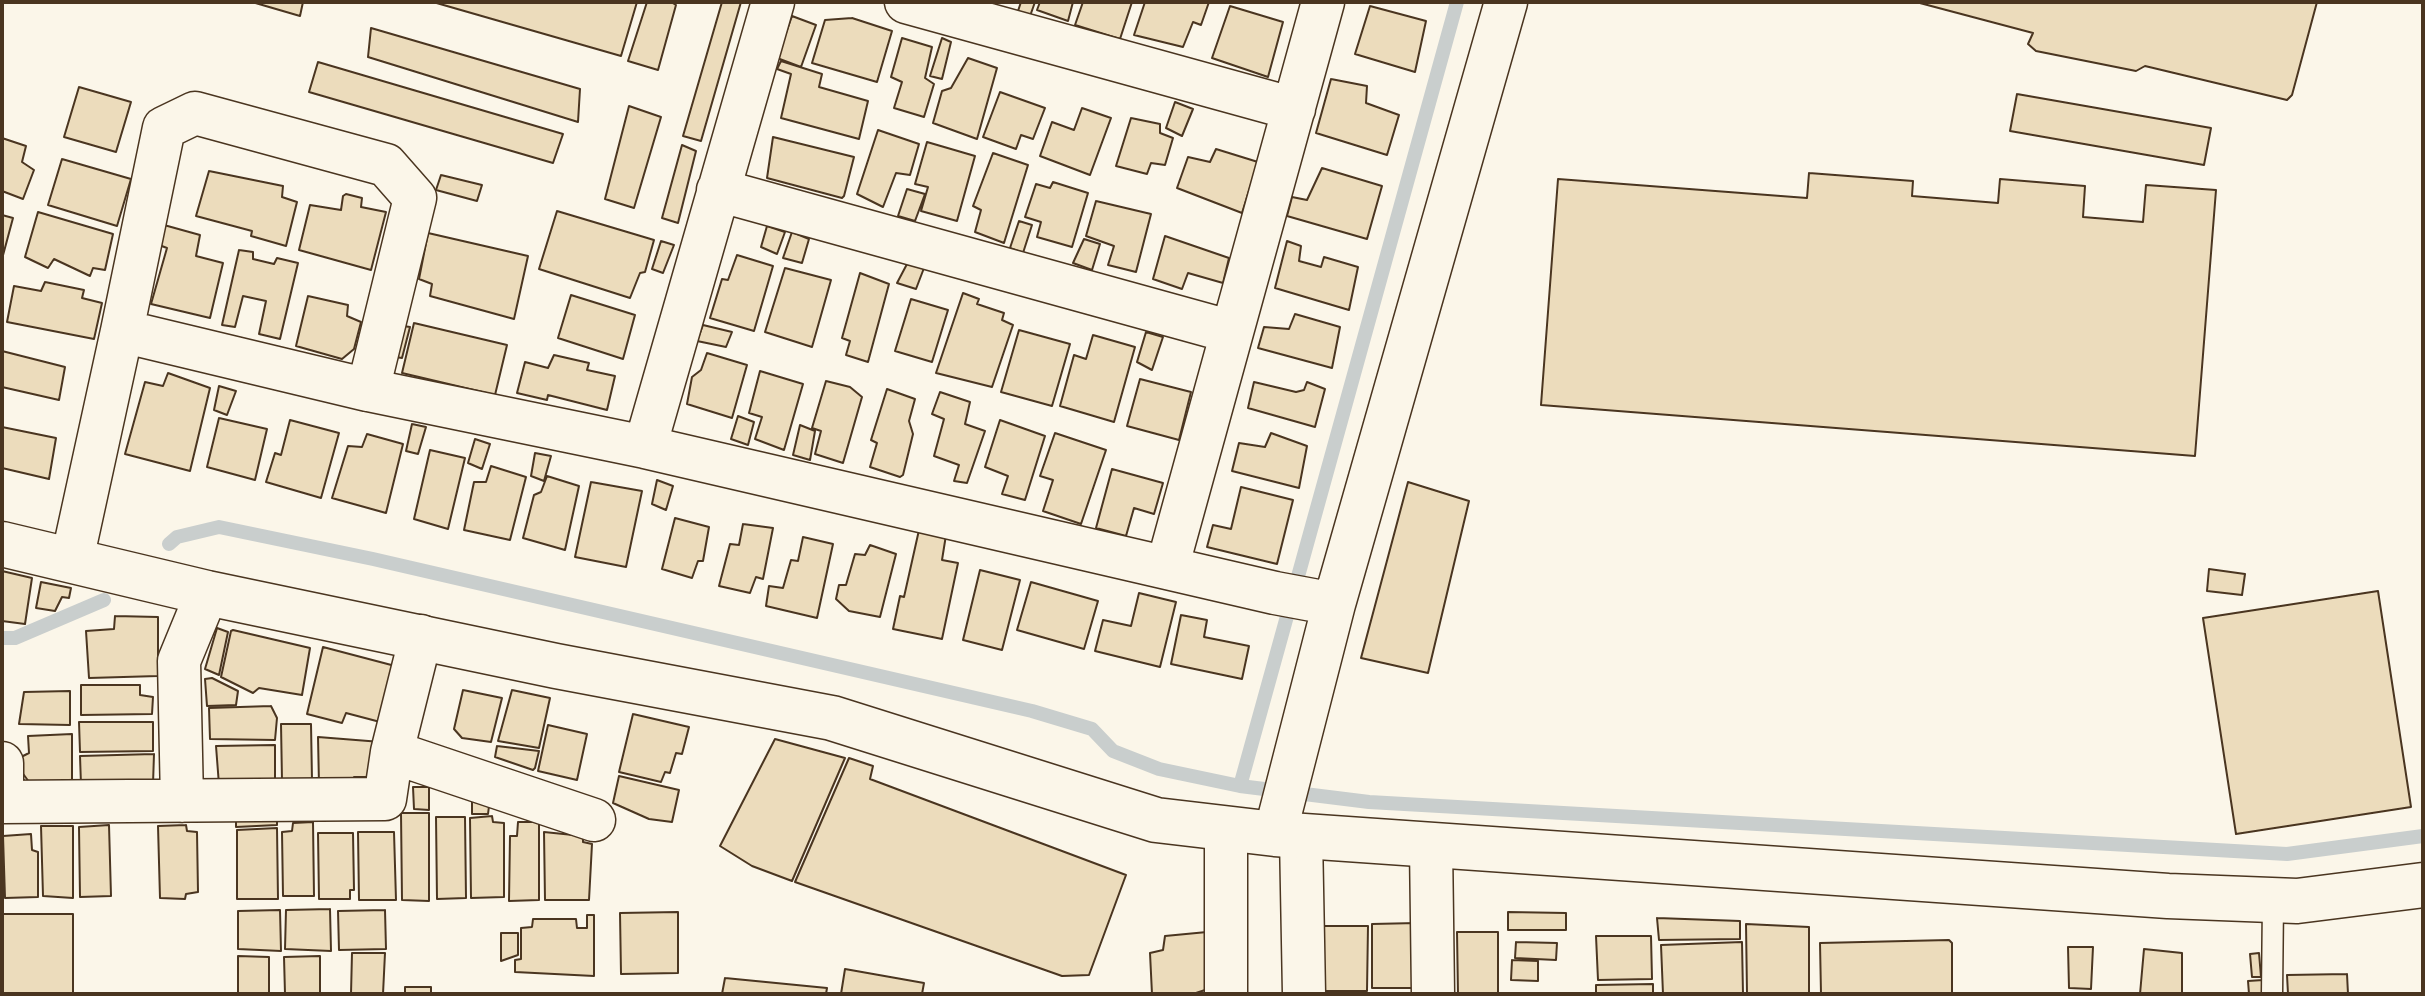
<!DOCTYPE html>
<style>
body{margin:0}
#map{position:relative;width:2425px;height:996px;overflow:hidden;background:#fbf6e9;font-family:Rubik,sans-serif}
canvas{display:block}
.frame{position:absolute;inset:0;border:4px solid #4a3520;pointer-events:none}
</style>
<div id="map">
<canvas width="2425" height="996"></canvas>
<div class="frame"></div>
</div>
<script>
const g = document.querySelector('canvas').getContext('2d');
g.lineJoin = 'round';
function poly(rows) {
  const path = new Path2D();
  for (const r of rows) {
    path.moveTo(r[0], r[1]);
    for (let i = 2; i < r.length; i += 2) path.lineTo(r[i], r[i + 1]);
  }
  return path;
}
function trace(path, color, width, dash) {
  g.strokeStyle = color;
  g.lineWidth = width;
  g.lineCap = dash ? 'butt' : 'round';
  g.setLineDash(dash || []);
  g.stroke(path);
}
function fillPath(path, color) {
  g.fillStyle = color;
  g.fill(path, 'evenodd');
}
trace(poly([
 [1457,2,1240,786,1369,802,2287,854,2423,836],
 [169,544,177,537,219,527,373,559,1032,711,1092,729,1113,751,1159,769,1240,786],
 [2,638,15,638,104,600]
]), '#c9cecd', 14);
const building = poly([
 [252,2,303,2,300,16,252,2],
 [433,2,637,2,621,56,433,2],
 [647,2,671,2,676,5,658,70,628,61,647,2],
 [722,2,741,2,701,141,683,136,722,2],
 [1021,2,1035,2,1029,19,1017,14,1021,2],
 [1040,2,1073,2,1068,21,1037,10,1040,2],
 [1083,2,1132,2,1120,39,1075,25,1083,2],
 [1145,2,1209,2,1201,25,1193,22,1183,47,1134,35,1145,2],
 [1916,2,2317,2,2292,95,2287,100,2145,66,2136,71,2036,51,2028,44,2033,33,1916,2],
 [1230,6,1283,22,1268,77,1212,58,1230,6],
 [1370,6,1426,21,1415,72,1355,54,1370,6],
 [792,16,816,25,801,67,777,58,792,16],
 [852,18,892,31,877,82,812,63,825,20,852,18],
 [371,28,580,89,578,122,368,57,371,28],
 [902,38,932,47,925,78,934,84,924,117,894,108,902,82,891,77,902,38],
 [942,38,951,42,942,79,930,76,942,38],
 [968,58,997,68,977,139,933,123,942,91,951,88,968,58],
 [781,61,822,74,819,87,868,101,859,139,781,118,791,74,777,69,781,61],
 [318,62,563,134,553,163,309,92,318,62],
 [1331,79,1367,86,1366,103,1399,115,1387,155,1316,133,1331,79],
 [79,87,131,102,116,152,64,137,79,87],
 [1000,92,1045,108,1033,139,1021,135,1016,149,983,137,1000,92],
 [2017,94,2211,128,2204,165,2010,131,2017,94],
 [1175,102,1193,109,1182,136,1166,128,1175,102],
 [629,106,661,117,634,208,605,199,629,106],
 [1082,108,1111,118,1090,175,1040,156,1052,122,1074,130,1082,108],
 [1131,118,1160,124,1160,133,1173,138,1165,165,1151,163,1147,174,1116,166,1131,118],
 [878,130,919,144,910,175,896,173,883,207,857,194,878,130],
 [773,137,854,157,844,196,842,198,767,178,773,137],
 [2,138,26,146,22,162,34,170,23,199,2,191,2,138],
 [927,142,975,156,957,221,921,211,928,187,915,184,927,142],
 [682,145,696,151,678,223,662,218,682,145],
 [1216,149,1258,162,1242,213,1177,188,1188,157,1210,162,1216,149],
 [993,153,1028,165,1004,243,975,232,981,210,973,206,993,153],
 [62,159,131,179,117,226,48,205,62,159],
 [1322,168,1382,186,1367,239,1287,216,1292,197,1307,200,1322,168],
 [209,171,283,186,282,197,297,202,286,246,251,236,252,231,196,216,209,171],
 [1809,173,1913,181,1912,196,1998,203,2000,179,2085,186,2083,217,2143,222,2146,185,2216,190,2195,456,1541,405,1558,179,1807,198,1809,173],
 [441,175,482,185,477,201,436,190,441,175],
 [1053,182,1088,193,1072,247,1037,237,1041,222,1025,217,1036,184,1050,188,1053,182],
 [907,189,925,194,915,221,898,216,907,189],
 [346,194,362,198,361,207,386,212,371,270,299,250,310,205,341,210,343,196,346,194],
 [1096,201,1151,214,1136,272,1108,265,1114,246,1086,236,1096,201],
 [557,211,654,240,645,272,640,273,630,298,539,269,557,211],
 [38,212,113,234,105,270,93,268,90,276,54,259,48,268,25,257,38,212],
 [2,215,13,218,2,259,2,215],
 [1019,221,1032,225,1023,253,1010,248,1019,221],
 [164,225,200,235,196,256,223,263,210,318,151,304,167,248,159,245,164,225],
 [767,226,785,232,777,254,761,247,767,226],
 [792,232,809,239,802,263,783,258,792,232],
 [428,233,528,256,514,319,430,296,432,284,419,279,428,233],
 [1165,236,1229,258,1223,283,1188,273,1182,289,1153,279,1165,236],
 [1084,239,1100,244,1092,270,1073,263,1084,239],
 [661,241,674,245,663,273,652,269,661,241],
 [1287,241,1301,246,1299,261,1321,267,1324,257,1358,267,1349,310,1275,288,1287,241],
 [239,250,253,252,253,259,274,264,277,258,298,263,280,339,259,334,266,301,243,296,235,327,222,325,239,250],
 [737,255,773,266,754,331,710,318,722,279,728,280,737,255],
 [907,264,924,268,916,289,897,283,907,264],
 [785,268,831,280,812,347,765,332,785,268],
 [860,273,889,284,868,362,846,355,850,341,842,338,860,273],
 [45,282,84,290,82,298,102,303,94,339,7,322,14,286,41,291,45,282],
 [963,293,979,299,977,304,1004,313,1002,320,1013,325,992,387,936,373,963,293],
 [571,295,635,315,623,359,558,338,571,295],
 [308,296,348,305,347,316,361,322,354,349,342,359,296,346,308,296],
 [911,299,948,310,932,362,895,351,911,299],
 [1295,314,1340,327,1332,368,1258,348,1264,327,1289,329,1295,314],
 [414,323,507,345,495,395,402,373,414,323],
 [397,325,410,327,402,358,389,356,397,325],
 [703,325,732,332,726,347,697,341,703,325],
 [1019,330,1070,344,1052,406,1001,392,1019,330],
 [1146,332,1163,337,1152,370,1137,362,1146,332],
 [1093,335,1135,347,1114,422,1060,406,1074,355,1086,359,1093,335],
 [2,351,65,367,59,400,2,387,2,351],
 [707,353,747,365,732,418,687,404,692,377,701,370,707,353],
 [554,355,589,363,587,370,615,376,607,410,548,395,547,400,517,393,525,362,548,368,554,355],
 [760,371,803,384,784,450,755,439,762,417,749,413,760,371],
 [168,373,210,388,190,471,125,454,145,382,163,386,168,373],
 [1140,379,1191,392,1179,440,1127,426,1140,379],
 [826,381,850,387,862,397,843,463,815,454,821,431,812,428,826,381],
 [1254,382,1296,392,1304,390,1307,382,1325,389,1315,427,1248,408,1254,382],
 [219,386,236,391,227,415,214,410,219,386],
 [887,389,915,399,909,421,913,434,903,475,900,477,870,467,877,443,871,440,887,389],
 [940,392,970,402,965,424,985,431,967,483,954,481,959,465,934,456,944,419,932,414,940,392],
 [738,416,754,422,748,445,731,439,738,416],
 [219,418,267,429,255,480,207,467,219,418],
 [290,420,339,433,321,498,266,482,275,453,281,455,290,420],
 [1000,420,1045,436,1025,500,1002,494,1008,476,985,467,1000,420],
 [412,424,426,427,418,454,406,451,412,424],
 [800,425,815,431,810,460,793,455,800,425],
 [2,427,56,438,49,479,2,468,2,427],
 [1055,433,1106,450,1081,524,1043,511,1053,480,1040,476,1055,433],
 [1271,433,1307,446,1299,488,1232,471,1239,443,1265,447,1271,433],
 [367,434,403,444,386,513,332,498,348,446,362,447,367,434],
 [475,439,490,444,482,469,468,463,475,439],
 [430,450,465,458,448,529,414,519,430,450],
 [535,453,551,456,544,481,531,476,535,453],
 [491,466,526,477,510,540,464,530,474,482,486,482,491,466],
 [1112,469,1163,483,1154,514,1134,508,1126,536,1096,528,1112,469],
 [547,476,579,486,565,550,523,538,534,495,541,492,547,476],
 [657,480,673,486,666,510,652,504,657,480],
 [591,482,642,491,626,567,575,557,591,482],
 [1408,482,1469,501,1428,673,1361,658,1408,482],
 [1241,487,1293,500,1277,564,1207,547,1213,525,1231,529,1241,487],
 [675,518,709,527,703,561,698,561,692,578,662,569,675,518],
 [743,524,773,528,763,579,756,577,750,593,719,586,730,544,739,545,743,524],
 [919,530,946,535,942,560,958,563,942,639,893,629,900,596,904,597,919,530],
 [803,537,833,544,817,618,766,606,769,586,783,588,791,560,798,561,803,537],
 [870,545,896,554,880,617,849,611,836,599,839,585,846,585,855,554,865,555,870,545],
 [2209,569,2245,574,2242,595,2207,591,2209,569],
 [980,570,1020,580,1002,650,963,640,980,570],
 [2,571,32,578,25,624,2,621,2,571],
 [41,582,71,588,69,598,62,597,55,611,36,608,41,582],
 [1031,582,1098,601,1084,649,1017,630,1031,582],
 [2378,591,2411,807,2236,834,2203,618,2378,591],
 [1139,593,1176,602,1160,667,1095,651,1103,620,1131,626,1139,593],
 [1181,615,1207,620,1204,637,1249,646,1242,679,1171,664,1181,615],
 [115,616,158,617,158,676,89,678,86,631,114,629,115,616],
 [217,628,228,632,219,675,205,669,217,628],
 [233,630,310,648,302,695,259,688,253,693,221,677,231,631,233,630],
 [323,647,399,667,384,723,346,713,342,723,307,714,323,647],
 [212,678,238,691,236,705,207,706,205,679,212,678],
 [81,685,140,685,140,695,153,697,152,714,81,715,81,685],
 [463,690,502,698,491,742,462,738,454,729,463,690],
 [512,690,550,698,539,748,498,741,512,690],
 [70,691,70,725,19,724,24,692,70,691],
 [271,706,277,718,275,740,210,739,209,708,271,706],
 [633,714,689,727,682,754,676,753,670,773,665,772,661,782,619,772,633,714],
 [79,722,153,722,153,751,80,752,79,722],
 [281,724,311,724,312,780,282,781,281,724],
 [548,725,587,734,577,780,538,771,548,725],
 [72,734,72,783,32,786,21,771,21,757,29,753,28,736,72,734],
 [318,737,381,742,367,777,354,777,352,784,319,785,318,737],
 [775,739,845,758,792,881,752,866,720,846,775,739],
 [275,745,275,784,219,785,216,746,275,745],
 [497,746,539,751,535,768,533,770,495,757,497,746],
 [154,754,153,784,81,785,80,756,154,754],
 [849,758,873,766,870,779,1126,875,1089,975,1062,976,795,882,849,758],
 [619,776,679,790,672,822,649,819,613,803,619,776],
 [413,787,429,787,429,810,414,809,413,787],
 [472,799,489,806,488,814,472,814,472,799],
 [401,813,429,813,429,901,402,900,401,813],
 [492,816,493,822,504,823,504,897,471,898,470,818,492,816],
 [436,817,465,817,466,898,437,899,436,817],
 [277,820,277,825,236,827,236,821,277,820],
 [313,822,314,896,283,896,282,832,292,831,293,823,313,822],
 [518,822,539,822,539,900,509,901,510,836,517,836,518,822],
 [109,825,111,896,80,897,79,827,109,825],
 [186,825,187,831,197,832,198,892,186,894,185,899,160,898,158,826,186,825],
 [41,826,73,826,73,898,43,896,41,826],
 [277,828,278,899,237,899,237,830,277,828],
 [358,832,394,832,396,900,359,900,358,832],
 [544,832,583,836,583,842,592,844,589,900,545,900,544,832],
 [318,833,353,833,354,890,350,890,350,899,319,899,318,833],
 [31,834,32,850,38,852,38,897,5,898,3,836,31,834],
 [330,909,331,951,285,949,286,910,330,909],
 [280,910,281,951,238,949,238,911,280,910],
 [385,910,386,949,339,950,338,911,385,910],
 [678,912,678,973,621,974,620,913,678,912],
 [1508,912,1566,913,1566,930,1508,930,1508,912],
 [2,914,73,914,73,994,2,994,2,914],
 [587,915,594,915,594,976,515,972,515,960,521,959,521,928,532,927,533,919,576,919,577,928,587,928,587,915],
 [1657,918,1740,921,1740,939,1659,940,1657,918],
 [1417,923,1417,988,1372,988,1372,924,1417,923],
 [1746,924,1809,927,1809,994,1747,994,1746,924],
 [1323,926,1368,926,1367,991,1324,991,1323,926],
 [1207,932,1208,989,1193,994,1152,994,1150,953,1163,950,1165,936,1207,932],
 [1457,932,1498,932,1498,994,1458,994,1457,932],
 [501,933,518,933,518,955,501,961,501,933],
 [1596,936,1651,936,1652,979,1598,980,1596,936],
 [1949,940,1952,943,1952,994,1821,994,1820,943,1949,940],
 [1516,942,1557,943,1556,960,1515,958,1516,942],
 [1742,942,1743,994,1663,994,1661,945,1742,942],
 [2068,947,2093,947,2091,989,2069,988,2068,947],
 [2144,949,2182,953,2182,994,2140,994,2144,949],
 [352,953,385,953,383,994,351,994,352,953],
 [2259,953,2261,977,2252,977,2250,954,2259,953],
 [238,956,269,957,269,994,238,994,238,956],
 [320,956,320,994,285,994,284,957,320,956],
 [1512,960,1538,961,1538,981,1511,980,1512,960],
 [845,969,924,983,922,994,841,994,845,969],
 [2347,974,2348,994,2288,994,2287,975,2347,974],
 [725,978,827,988,826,994,722,994,725,978],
 [2263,980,2264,994,2249,994,2248,981,2263,980],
 [1653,984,1653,994,1596,994,1596,985,1653,984],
 [405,987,431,987,431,994,405,994,405,987]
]);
fillPath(building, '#ecdcbc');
trace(building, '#4a3520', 2);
const lane = poly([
 [2272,994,2273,901]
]);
const street = poly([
 [906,2,1294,109],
 [718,190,1232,332],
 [122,331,164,128,195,113,386,165,415,198,368,390],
 [645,447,1275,593,1334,604],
 [72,560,122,331,368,390,645,447,773,2],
 [1167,568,1323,2],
 [392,752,421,636],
 [2,763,2,802],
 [182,801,179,661,207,593],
 [2,802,385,799,392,752,594,820],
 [1226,829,1226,994],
 [1275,834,1334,604,1506,2],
 [1301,836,1304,994],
 [1431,845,1433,994]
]);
const secondary = poly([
 [2,544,207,593,556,666,832,718,1156,820,1275,834,2168,896,2297,901,2423,885]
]);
trace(lane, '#4a3520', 23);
trace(street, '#4a3520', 45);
trace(secondary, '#4a3520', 47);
trace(lane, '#fbf6e9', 20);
trace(street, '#fbf6e9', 42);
trace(secondary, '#fbf6e9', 44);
</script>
